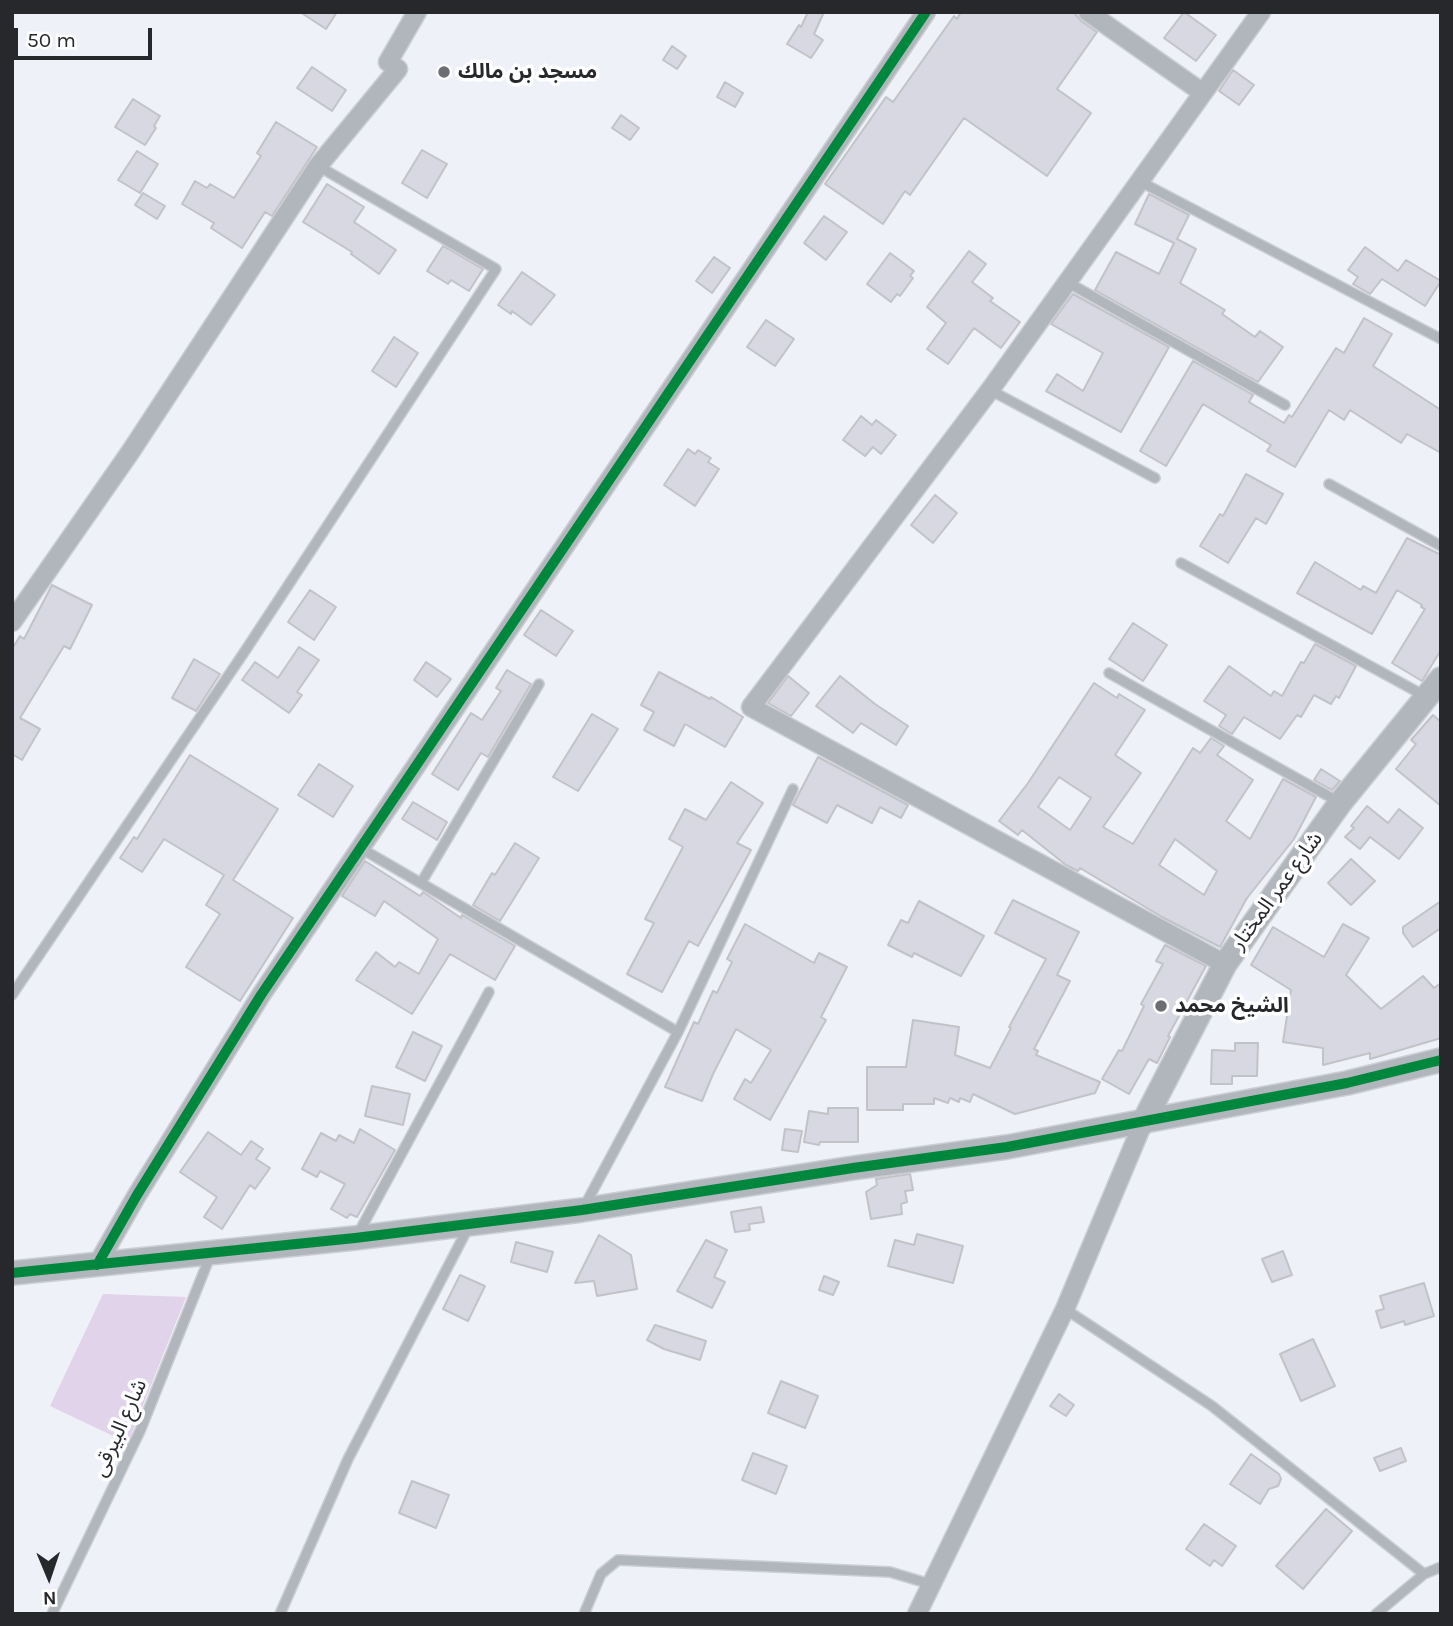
<!DOCTYPE html>
<meta charset="utf-8">
<style>
body{margin:0}
#map{position:relative;width:1453px;height:1626px;overflow:hidden;background:#eef1f7;font-family:Karla,sans-serif}
canvas{display:block}
.frame{position:absolute;inset:0;border:14px solid #26282c;pointer-events:none}
.north{position:absolute;left:14px;top:1542px;width:70px;height:70px;-webkit-text-stroke:5px #fff;paint-order:stroke;rotate:178deg;font-size:19px;font-weight:700;line-height:28px;text-align:center;color:#26282c}
.north::after{content:'';display:block;margin:auto;width:24px;height:32px;background:#26282c;clip-path:polygon(50% 0,100% 100%,50% 72%,0 100%)}
.scale{position:absolute;left:14px;top:28px;width:138px;height:32px;box-sizing:border-box;border:4px solid #26282c;border-top:0;padding-left:9px;font-size:21px;line-height:24px;white-space:nowrap;color:#26282c;-webkit-text-stroke:5px #fff;paint-order:stroke}
</style>
<div id="map">
<canvas width="1453" height="1626"></canvas>
<div class="frame"></div>
<div class="north">N</div>
<div class="scale">50 m</div>
</div>
<script>
const g = document.querySelector('canvas').getContext('2d');
g.lineJoin = 'round';
function fillPath(path, color) {
  g.fillStyle = color;
  g.fill(path, 'evenodd');
}
function poly(rows) {
  const path = new Path2D();
  for (const r of rows) {
    path.moveTo(r[0], r[1]);
    for (let i = 2; i < r.length; i += 2) path.lineTo(r[i], r[i + 1]);
  }
  return path;
}
function trace(path, color, width, dash) {
  g.strokeStyle = color;
  g.lineWidth = width;
  g.lineCap = dash ? 'butt' : 'round';
  g.setLineDash(dash || []);
  g.stroke(path);
}
function drawText(font, color, halo, rows, align = 'center') {
  g.font = font + ' Karla,"Noto Sans Arabic",sans-serif';
  g.lineWidth = 7;
  g.setLineDash([]);
  g.textBaseline = 'middle';
  g.strokeStyle = halo;
  g.fillStyle = color;
  for (const [text, x, y, turn = 0] of rows) {
    g.save();
    g.translate(x, y);
    g.rotate((+turn || 0) * Math.PI / 180);
    g.textAlign = isNaN(turn) ? turn : align;
    if (halo) g.strokeText(text, 0, 0);
    g.fillText(text, 0, 0);
    g.restore();
  }
}
fillPath(poly([
 [103,1294,186,1297,128,1443,50,1406]
]), '#e1d3e9');
const building = poly([
 [300,12,337,12,326,29,300,12],
 [808,12,824,12,814,34,823,40,811,58,787,44,799,25,801,27,808,12],
 [961,12,1073,12,1077,16,1081,21,1097,32,1057,89,1091,113,1047,176,964,118,910,195,905,191,883,224,825,184,886,97,893,102,954,16,957,19,961,12],
 [1184,12,1216,35,1196,61,1164,38,1184,12],
 [672,46,686,56,677,69,663,60,672,46],
 [312,67,346,90,332,111,297,88,312,67],
 [1233,70,1254,85,1239,105,1219,91,1233,70],
 [725,82,743,93,735,107,717,97,725,82],
 [133,99,160,116,154,126,156,128,145,145,115,127,133,99],
 [621,115,639,128,630,140,612,128,621,115],
 [276,122,317,147,272,216,265,212,242,248,211,228,214,223,182,204,195,181,207,188,210,184,234,198,261,156,257,153,276,122],
 [422,150,447,164,427,198,402,183,422,150],
 [137,151,158,164,140,193,118,180,137,151],
 [327,184,364,207,354,222,396,250,379,274,351,254,352,252,303,222,327,184],
 [143,193,165,206,157,219,135,205,143,193],
 [1149,194,1189,215,1177,239,1196,249,1180,283,1225,310,1222,314,1255,337,1260,331,1283,347,1258,382,1095,290,1116,252,1159,274,1174,243,1135,224,1149,194],
 [824,216,847,232,826,260,804,243,824,216],
 [443,246,483,269,469,291,451,280,448,284,427,271,443,246],
 [1365,247,1398,271,1406,260,1441,281,1425,306,1382,279,1370,294,1353,284,1358,277,1348,270,1365,247],
 [969,251,986,264,972,282,993,298,990,301,1020,322,1001,348,974,328,948,364,927,349,946,323,927,307,969,251],
 [890,253,914,271,910,276,913,278,900,296,897,294,891,302,867,284,890,253],
 [714,257,730,268,712,293,696,281,714,257],
 [522,272,555,295,531,325,512,311,511,314,498,305,522,272],
 [1073,294,1169,347,1121,432,1046,391,1057,374,1083,391,1103,353,1051,324,1073,294],
 [1364,318,1392,334,1373,366,1441,410,1441,453,1407,434,1401,443,1350,410,1344,420,1329,410,1295,467,1267,451,1271,445,1203,404,1166,466,1140,451,1193,361,1253,395,1249,402,1284,423,1289,415,1292,417,1336,348,1344,353,1364,318],
 [766,320,794,339,775,366,747,347,766,320],
 [394,337,418,353,396,387,372,371,394,337],
 [861,416,872,425,876,420,896,435,881,454,873,447,865,456,843,440,861,416],
 [688,449,695,454,698,450,711,458,708,462,719,469,695,506,664,485,688,449],
 [1246,474,1283,494,1266,524,1256,518,1228,563,1200,546,1220,514,1223,516,1246,474],
 [935,495,957,513,933,543,911,525,935,495],
 [1407,538,1441,555,1441,650,1422,681,1392,663,1425,609,1421,607,1422,605,1397,590,1372,634,1297,593,1315,562,1361,590,1363,586,1376,593,1407,538],
 [52,585,92,605,70,649,64,646,20,718,40,729,22,760,12,754,12,649,20,636,24,639,52,585],
 [310,590,336,607,314,640,288,622,310,590],
 [541,610,573,631,556,656,524,635,541,610],
 [1133,623,1167,645,1143,681,1109,659,1133,623],
 [1315,644,1356,666,1339,698,1336,696,1331,704,1314,695,1301,717,1297,715,1280,739,1244,717,1232,734,1219,726,1226,715,1204,701,1229,666,1271,696,1274,691,1282,696,1301,662,1304,663,1315,644],
 [299,647,319,660,297,692,302,695,289,713,242,680,255,662,278,678,299,647],
 [194,659,220,674,196,711,172,698,194,659],
 [426,662,451,679,437,697,414,680,426,662],
 [507,670,531,684,488,757,481,753,458,790,432,774,471,713,482,720,501,691,496,688,507,670],
 [659,672,710,699,711,697,743,717,725,747,685,724,674,746,644,730,654,712,641,705,659,672],
 [788,676,809,693,791,716,768,703,788,676],
 [840,676,875,704,908,726,896,745,861,723,853,733,816,706,840,676],
 [1094,683,1117,698,1119,694,1145,710,1115,755,1141,773,1103,827,1133,844,1193,748,1200,753,1211,738,1224,746,1217,755,1253,780,1226,821,1250,839,1283,779,1316,797,1294,839,1247,898,1220,947,1162,917,1080,868,1078,871,1066,865,1022,830,1018,835,999,821,1028,783,1094,683],
 [1059,777,1091,798,1070,830,1038,807,1059,777],
 [1175,839,1217,871,1204,895,1159,865,1175,839],
 [592,714,618,729,578,791,553,777,592,714],
 [1433,715,1441,722,1441,806,1396,769,1416,744,1411,740,1433,715],
 [190,755,278,809,233,880,293,918,240,1001,186,967,220,914,206,905,224,875,164,839,142,872,120,858,134,837,137,839,190,755],
 [818,757,908,805,901,818,880,807,872,823,837,805,827,823,793,805,818,757],
 [319,764,353,786,333,817,298,795,319,764],
 [1321,769,1340,781,1332,790,1314,780,1321,769],
 [731,782,763,803,737,843,751,850,698,946,689,941,662,992,627,974,654,923,645,919,683,847,669,839,685,809,706,820,731,782],
 [413,802,447,822,437,840,402,819,413,802],
 [1367,806,1388,823,1399,809,1423,828,1399,859,1370,837,1360,849,1345,837,1354,828,1351,826,1367,806],
 [515,843,539,858,500,921,473,905,492,873,495,875,515,843],
 [1351,859,1375,881,1351,905,1328,883,1351,859],
 [365,861,420,896,423,892,461,918,462,915,515,946,495,980,450,954,412,1014,356,980,376,952,395,967,399,962,419,974,438,939,384,901,375,916,342,896,365,861],
 [1013,900,1079,932,1057,975,1070,981,1034,1049,1038,1051,1036,1055,1100,1082,1095,1093,1015,1114,973,1094,970,1102,960,1098,959,1102,950,1098,948,1103,934,1098,934,1104,903,1104,903,1110,867,1110,867,1067,906,1067,913,1020,959,1027,955,1055,990,1068,1011,1028,1009,1027,1046,959,995,933,1013,900],
 [919,901,984,936,961,976,914,953,912,957,888,945,901,920,908,923,919,901],
 [1441,901,1441,928,1413,947,1403,933,1403,927,1441,901],
 [745,924,814,963,819,953,847,967,821,1017,826,1020,770,1120,734,1099,745,1079,751,1083,771,1050,736,1029,713,1074,702,1101,665,1087,694,1022,698,1024,713,991,717,993,732,962,727,959,745,924],
 [1343,924,1369,938,1346,975,1381,1009,1423,976,1434,988,1441,983,1441,1038,1370,1059,1370,1053,1323,1065,1323,1048,1283,1042,1291,990,1251,965,1273,927,1324,957,1343,924],
 [1165,945,1206,966,1168,1036,1170,1037,1157,1063,1149,1059,1129,1094,1102,1079,1119,1050,1122,1051,1144,1006,1141,1004,1163,964,1156,961,1165,945],
 [413,1032,442,1046,425,1081,396,1067,413,1032],
 [1235,1043,1258,1043,1257,1076,1232,1076,1232,1084,1211,1084,1212,1050,1235,1051,1235,1043],
 [372,1086,410,1094,403,1125,365,1116,372,1086],
 [828,1108,858,1108,858,1142,820,1142,819,1145,804,1142,809,1111,828,1114,828,1108],
 [360,1129,395,1150,357,1217,350,1214,347,1218,331,1209,345,1184,320,1171,317,1177,302,1169,321,1133,336,1141,339,1135,354,1143,360,1129],
 [785,1129,802,1131,798,1152,782,1150,785,1129],
 [208,1132,241,1155,251,1141,263,1149,256,1159,270,1168,255,1189,250,1185,222,1229,204,1217,217,1197,180,1172,208,1132],
 [910,1174,913,1190,905,1191,907,1202,901,1204,902,1214,871,1219,866,1192,877,1185,876,1179,910,1174],
 [761,1207,764,1222,749,1224,750,1230,735,1232,731,1212,761,1207],
 [917,1234,963,1246,953,1283,888,1266,895,1240,914,1245,917,1234],
 [599,1235,631,1255,637,1289,597,1296,594,1281,575,1283,599,1235],
 [706,1240,727,1250,714,1277,725,1282,712,1308,677,1291,706,1240],
 [516,1242,553,1252,547,1272,511,1262,516,1242],
 [1283,1251,1292,1275,1272,1282,1262,1259,1283,1251],
 [460,1275,485,1286,468,1321,443,1309,460,1275],
 [824,1276,839,1282,833,1295,819,1290,824,1276],
 [1424,1283,1434,1316,1405,1325,1404,1321,1381,1328,1376,1311,1384,1309,1380,1296,1424,1283],
 [655,1325,706,1341,700,1360,664,1349,647,1340,655,1325],
 [1313,1339,1335,1386,1301,1401,1280,1354,1313,1339],
 [781,1381,818,1396,805,1428,768,1413,781,1381],
 [1059,1394,1074,1405,1066,1416,1050,1406,1059,1394],
 [1401,1448,1406,1461,1380,1471,1374,1458,1401,1448],
 [753,1453,787,1466,776,1494,742,1480,753,1453],
 [1251,1454,1279,1474,1281,1479,1278,1486,1269,1489,1260,1504,1230,1484,1251,1454],
 [412,1481,449,1495,436,1528,399,1513,412,1481],
 [1326,1509,1352,1531,1303,1589,1276,1566,1326,1509],
 [1204,1524,1236,1546,1222,1566,1214,1560,1210,1566,1186,1549,1204,1524]
]);
fillPath(building, '#d8d8e3');
trace(building, '#c2c3c8', 2);
const service = poly([
 [1139,181,1441,339],
 [1067,282,1285,405],
 [990,390,1155,478],
 [1329,484,1441,546],
 [1181,563,1425,696],
 [1109,673,1339,802],
 [362,849,678,1032],
 [421,883,539,684],
 [12,995,245,651,496,269,318,166],
 [584,1207,678,1032,793,789],
 [358,1234,489,992],
 [1065,1309,1212,1406,1424,1574],
 [52,1614,140,1431,211,1254],
 [280,1614,348,1459,468,1228],
 [584,1614,601,1574,618,1560,890,1572,930,1584],
 [1376,1614,1424,1574,1441,1567]
]);
const minor = poly([
 [1088,12,1203,93],
 [12,622,131,451,318,166,398,69,388,62,417,12],
 [1225,964,751,707,990,390,1261,12],
 [97,1265,137,1195,261,995,926,12],
 [917,1614,1065,1309,1143,1123]
]);
const tertiary = poly([
 [1143,1123,1225,964,1340,803,1441,679],
 [12,1273,355,1238,582,1210,853,1168,1007,1147,1347,1083,1441,1060]
]);
trace(service, '#cbced2', 12);
trace(minor, '#cbced2', 21);
trace(tertiary, '#cbced2', 26);
trace(service, '#b0b6bb', 9);
trace(minor, '#b0b6bb', 18);
trace(tertiary, '#b0b6bb', 23);
trace(poly([
 [97,1265,137,1195,261,995,926,12],
 [12,1273,355,1238,582,1210,853,1168,1007,1147,1347,1083,1441,1060]
]), '#00873e', 10);
for (const [x, y, r, color] of [
 [444,72,7,"#6c6e73"],
 [1161,1006,7,"#6c6e73"]
]) {
  const dot = new Path2D();
  dot.arc(x, y, r, 0, 2 * Math.PI);
  g.fillStyle = color;
  g.fill(dot);
  trace(dot, '#fff', 2.5);
}
drawText('bold 21px', '#26282c', '#fff', [
 ["مسجد بن مالك",458,72],
 ["الشيخ محمد",1175,1006]
], 'left');
drawText('21px', '#26282c', '#fff', [
 ["شارع عمر المختار",1277,891,-54],
 ["شارع البيرقى",120,1428,-66]
]);
</script>
